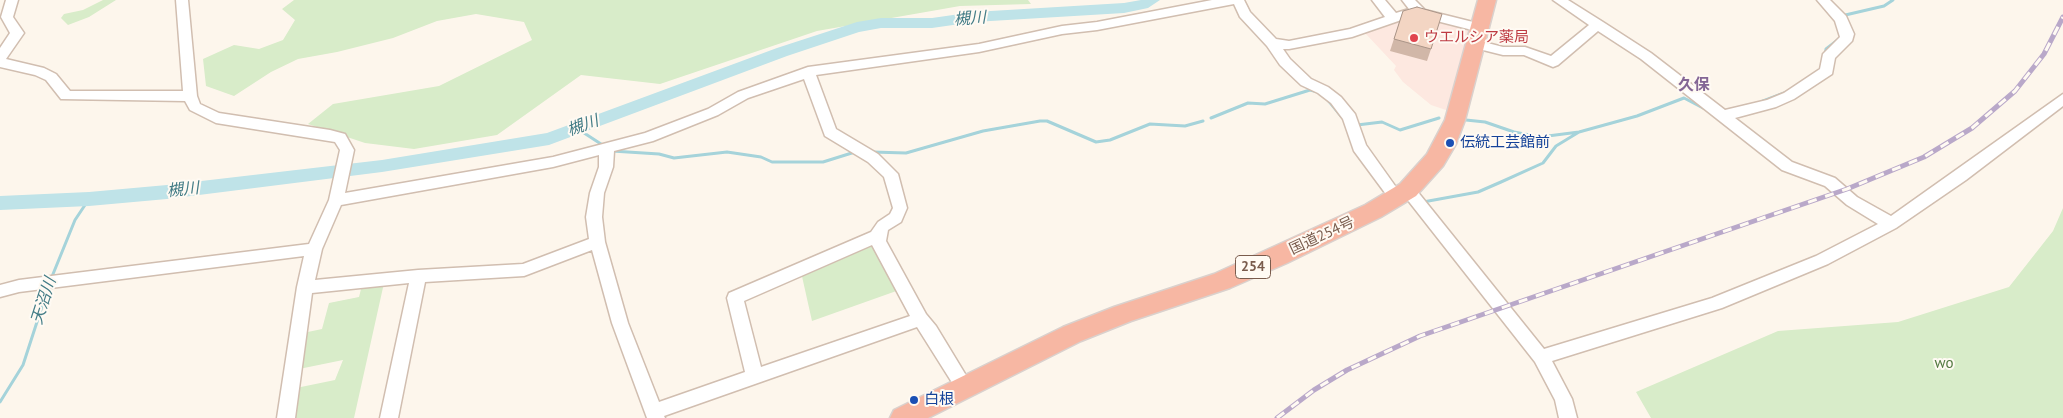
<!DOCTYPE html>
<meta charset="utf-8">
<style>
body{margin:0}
canvas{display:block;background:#fdf6ec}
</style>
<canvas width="2063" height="418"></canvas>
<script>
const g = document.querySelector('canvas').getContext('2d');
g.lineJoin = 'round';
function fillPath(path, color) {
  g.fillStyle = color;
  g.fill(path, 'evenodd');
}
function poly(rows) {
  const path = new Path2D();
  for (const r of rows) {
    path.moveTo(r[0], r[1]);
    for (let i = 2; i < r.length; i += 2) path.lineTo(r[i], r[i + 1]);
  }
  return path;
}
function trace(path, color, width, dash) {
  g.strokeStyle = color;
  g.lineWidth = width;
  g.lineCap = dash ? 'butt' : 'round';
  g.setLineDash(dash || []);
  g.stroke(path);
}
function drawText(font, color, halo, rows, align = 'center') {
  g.font = font + ' "PT Sans","Noto Sans JP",sans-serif';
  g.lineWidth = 4;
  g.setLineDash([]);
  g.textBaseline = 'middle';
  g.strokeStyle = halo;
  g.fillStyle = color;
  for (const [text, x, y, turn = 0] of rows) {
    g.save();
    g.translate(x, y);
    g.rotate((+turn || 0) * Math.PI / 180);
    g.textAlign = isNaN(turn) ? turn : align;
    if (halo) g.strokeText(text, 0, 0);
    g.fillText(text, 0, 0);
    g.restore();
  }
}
fillPath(poly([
 [1418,16,1470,28,1472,31,1449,111,1431,105,1403,82,1394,70,1396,66,1365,33,1389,19]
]), '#fde8e0');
fillPath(poly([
 [103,0,116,0,89,17,68,25,61,18,64,14,83,10],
 [294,0,1028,0,1031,4,960,6,817,31,660,84,581,75,497,135,414,149,365,143,308,124,333,104,439,86,532,40,524,22,476,14,437,21,393,38,337,52,298,59,271,72,234,96,206,86,203,59,234,45,259,49,283,40,295,20,282,9],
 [2063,208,2063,418,1651,418,1636,392,1778,331,1898,322,2009,287,2053,231],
 [869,243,876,244,902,289,812,321,801,272],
 [384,283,354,418,294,418,296,388,335,380,343,360,299,369,303,333,322,329,329,303,359,297,362,285]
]), '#d8ecc9');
trace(poly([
 [1841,16,1884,6,1893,0],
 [1825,56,1826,49,1839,39],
 [1327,99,1341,116],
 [1763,101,1787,92],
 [1211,118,1248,103,1265,104,1310,90,1318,92],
 [1466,120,1485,122,1514,132,1540,137,1579,132,1637,116,1684,98,1703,108],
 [1357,125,1382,122,1400,130,1439,118],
 [578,129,604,146],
 [612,151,659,154,674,158,727,152,761,157,772,162,823,162,855,152],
 [872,152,906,153,983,131,1040,121,1047,121,1096,142,1110,140,1150,124,1185,126,1203,121],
 [1423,202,1478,192,1501,182,1543,163,1556,146,1579,132],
 [51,279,75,220,89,199],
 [0,402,23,365,49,285]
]), '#a5d3da', 3);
fillPath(poly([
 [1141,0,1160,0,1148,8,1124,13,974,22,932,28,881,28,859,32,787,56,549,145,382,172,167,199,89,206,0,210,0,196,89,192,167,185,382,160,547,133,777,48,857,22,881,18,932,18,974,12,1124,3,1141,0]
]), '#bfe3e8');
const minor = poly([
 [6,0,18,0,13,17,24,33,6,59,44,68,56,74,70,91,183,91,176,0,188,0,197,96,200,104,219,113,330,130,345,134,354,150,345,193,553,157,645,133,708,109,738,92,808,67,979,44,1062,26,1097,22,1212,0,1244,0,1250,12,1276,39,1289,41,1350,29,1385,17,1372,0,1385,0,1396,13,1409,9,1402,0,1415,0,1425,10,1485,25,1486,28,1480,32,1421,17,1410,17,1352,37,1289,49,1283,49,1290,59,1311,79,1328,87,1341,97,1355,114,1366,145,1403,197,1401,201,1396,203,1391,201,1354,151,1343,119,1331,103,1318,93,1301,85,1280,65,1267,46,1240,17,1234,4,1097,30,1062,34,979,52,816,75,836,129,878,154,898,174,907,208,901,222,888,230,886,241,926,314,936,326,970,382,973,387,970,392,964,394,958,392,917,327,664,416,665,418,647,418,612,323,592,250,524,276,425,282,398,418,380,418,409,283,312,293,295,418,277,418,297,287,304,256,19,292,0,297,0,285,19,280,309,244,329,200,340,150,335,142,216,123,190,110,185,101,61,99,46,80,35,75,0,67,0,48,10,33,1,17,6,0],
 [804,79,825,136,868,162,884,177,893,208,890,214,878,222,871,232,729,293,727,298,745,372,659,402,628,323,605,242,602,217,604,193,613,167,614,151,653,141,718,115,748,98,804,79],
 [599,155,599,167,590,193,586,217,589,239,523,264,418,270,315,280,322,249,341,205,553,167,599,155],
 [872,245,910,316,761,367,744,301,872,245],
 [1553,0,1568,0,1603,22,1651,53,1725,110,1767,100,1784,93,1820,69,1823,54,1840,37,1835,21,1817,0,1830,0,1846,16,1854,34,1852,41,1835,58,1832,74,1794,99,1776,107,1735,118,1792,162,1835,178,1857,197,1891,216,2063,94,2063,106,1966,180,1896,228,1828,264,1722,308,1552,361,1572,399,1577,418,1559,418,1555,400,1535,362,1403,194,1401,190,1403,186,1413,186,1544,349,1712,298,1816,256,1878,224,1847,205,1825,186,1782,170,1641,59,1598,31,1558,65,1553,67,1524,55,1503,55,1471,47,1469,44,1476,40,1503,47,1525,47,1551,56,1589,25,1553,0]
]);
const highway = poly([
 [1478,0,1496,0,1465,120,1456,144,1443,166,1416,196,1381,217,1287,263,1230,288,1131,321,1081,341,928,418,890,418,894,410,1063,327,1114,307,1214,274,1365,205,1400,184,1427,154,1445,120,1478,0]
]);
trace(minor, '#d1beb0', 3);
trace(highway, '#dad1cd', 3);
fillPath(minor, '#fff');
fillPath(highway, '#f7b7a3');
const rail = poly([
 [1277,418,1314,390,1347,370,1420,336,1847,189,1924,157,1972,128,2015,91,2044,54,2063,17]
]);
trace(rail, '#b9a8c9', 5);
trace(rail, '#fffaf3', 3, [9]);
fillPath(poly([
 [1403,11,1431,49,1427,61,1390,51]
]), '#d1b7a8');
const building = poly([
 [1417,7,1442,14,1431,49,1394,39,1403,11,1417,7]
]);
fillPath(building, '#f3d5c3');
trace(building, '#aa9588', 1);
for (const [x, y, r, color] of [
 [1414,38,5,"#e0444e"],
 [1450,143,5,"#1a4fb4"],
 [914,400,5,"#1a4fb4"]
]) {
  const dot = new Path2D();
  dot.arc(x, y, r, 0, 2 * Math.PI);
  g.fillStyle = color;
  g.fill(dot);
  trace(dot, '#fffaf3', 2);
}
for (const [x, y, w] of [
 [1253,267,35]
]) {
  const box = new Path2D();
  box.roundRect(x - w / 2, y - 11.5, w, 23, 4);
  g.fillStyle = '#fffaf3';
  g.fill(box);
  trace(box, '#7a5c4d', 1);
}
drawText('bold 14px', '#7a5c4d', null, [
 ["254",1253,267]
]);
drawText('15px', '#be3a42', '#fffaf3', [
 ["ウエルシア薬局",1424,38]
], 'left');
drawText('15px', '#164399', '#fffaf3', [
 ["伝統工芸館前",1460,143],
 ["白根",924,400]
], 'left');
drawText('15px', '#7a5c4d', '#fffaf3', [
 ["国道254号",1322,236,-25]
]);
drawText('15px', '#537a41', '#fffaf3', [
 ["wo",1944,364]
]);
drawText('italic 16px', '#437c86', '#fffaf3', [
 ["槻川",970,19,-4],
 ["槻川",583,126,-20],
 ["槻川",183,190,-6],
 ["天沼川",44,301,-72]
]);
drawText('bold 16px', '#846695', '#fffaf3', [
 ["久保",1694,85]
]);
</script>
